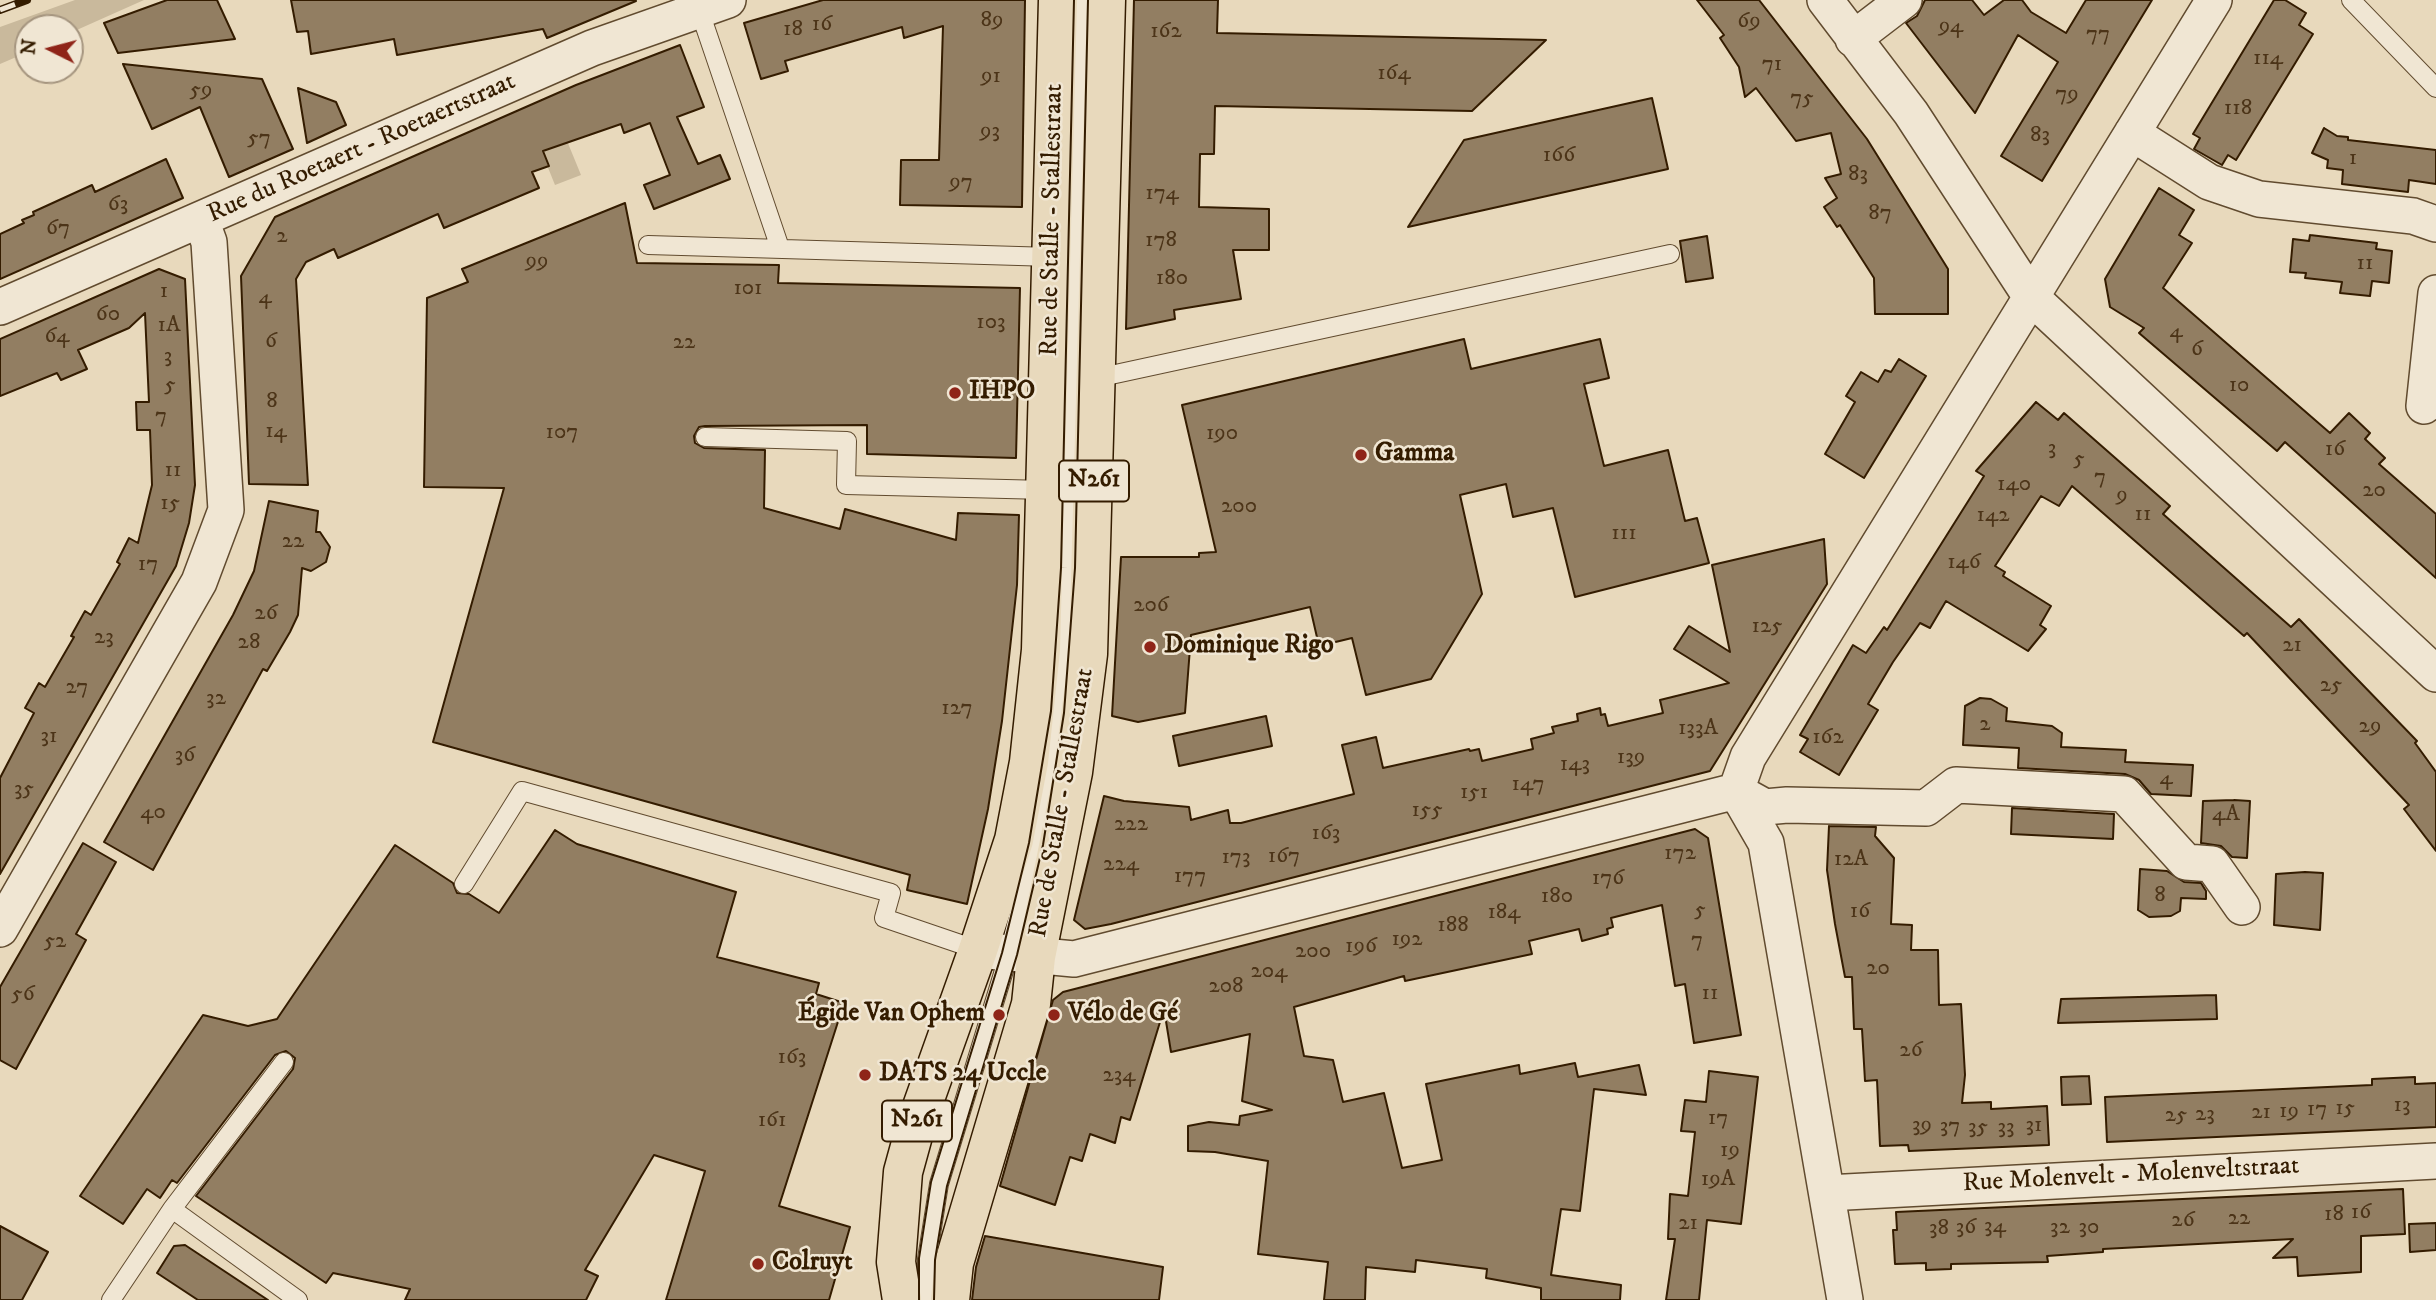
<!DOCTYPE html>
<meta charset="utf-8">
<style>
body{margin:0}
#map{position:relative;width:2436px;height:1300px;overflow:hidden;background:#e8d9bc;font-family:"IM FELL DW Pica",serif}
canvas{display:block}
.north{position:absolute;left:14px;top:14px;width:70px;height:70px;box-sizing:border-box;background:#f0e6d3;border:2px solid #a5957f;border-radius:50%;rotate:276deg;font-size:19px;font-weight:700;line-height:28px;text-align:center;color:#341c00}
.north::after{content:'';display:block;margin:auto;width:24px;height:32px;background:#8f2418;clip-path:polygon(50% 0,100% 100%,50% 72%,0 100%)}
</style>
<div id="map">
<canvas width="2436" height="1300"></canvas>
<div class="north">N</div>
</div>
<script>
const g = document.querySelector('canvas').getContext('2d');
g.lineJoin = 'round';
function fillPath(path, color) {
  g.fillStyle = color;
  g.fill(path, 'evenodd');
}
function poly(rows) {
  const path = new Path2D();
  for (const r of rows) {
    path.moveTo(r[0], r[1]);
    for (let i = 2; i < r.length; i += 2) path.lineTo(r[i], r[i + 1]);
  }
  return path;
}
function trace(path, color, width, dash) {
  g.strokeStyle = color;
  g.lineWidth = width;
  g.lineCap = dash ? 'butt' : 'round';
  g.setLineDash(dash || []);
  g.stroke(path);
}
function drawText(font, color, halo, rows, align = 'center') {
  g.font = font + ' "IM FELL DW Pica",serif';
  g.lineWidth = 5;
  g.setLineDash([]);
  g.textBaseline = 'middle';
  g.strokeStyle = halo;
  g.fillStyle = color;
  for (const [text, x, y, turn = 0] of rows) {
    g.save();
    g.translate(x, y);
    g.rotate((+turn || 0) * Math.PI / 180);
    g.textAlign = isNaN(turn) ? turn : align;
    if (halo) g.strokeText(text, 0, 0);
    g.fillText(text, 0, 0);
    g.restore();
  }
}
fillPath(poly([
 [75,0,144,0,70,33,70,28,28,28,28,52,0,64,0,27],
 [549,97,581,175,555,185,524,108]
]), '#c9b99c');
const building = poly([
 [167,0,217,0,235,39,118,53,104,23,167,0],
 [291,0,635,0,636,1,547,38,543,29,397,55,394,39,311,54,308,31,297,32,291,0],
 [823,0,1025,0,1022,207,900,205,901,160,939,160,943,26,904,38,902,27,785,61,788,71,761,79,744,23,823,0],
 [1134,0,1218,0,1217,33,1546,40,1472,111,1215,106,1214,154,1200,154,1199,207,1269,209,1269,250,1233,250,1241,299,1174,310,1175,319,1126,329,1134,0],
 [1697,0,1759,0,1867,139,1948,269,1948,314,1875,314,1874,278,1840,225,1837,227,1824,207,1837,198,1825,178,1841,174,1831,133,1796,141,1756,88,1745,97,1739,67,1720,38,1724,35,1697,0],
 [1925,0,1972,0,1984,15,2004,0,2022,0,2031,12,2066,33,2086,0,2152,0,2042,181,2001,156,2058,62,2018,35,1975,113,1906,23,1917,16,1925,0],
 [2274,0,2285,0,2306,13,2299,25,2313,34,2236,160,2228,155,2222,165,2194,149,2200,138,2193,134,2274,0],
 [680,45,704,107,677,117,698,164,720,155,730,179,654,209,644,185,670,175,650,123,624,133,621,124,543,151,549,166,532,172,539,188,444,228,438,214,338,258,334,249,306,262,296,279,308,485,249,484,241,276,275,217,576,85,680,45],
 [123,64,262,79,293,149,229,177,200,107,152,129,123,64],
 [298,88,336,102,346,125,307,143,298,88],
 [1652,98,1668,169,1408,227,1464,140,1652,98],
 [2324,128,2337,136,2348,137,2348,140,2436,150,2436,184,2409,180,2408,192,2342,184,2343,170,2327,168,2328,160,2312,153,2324,128],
 [166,159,183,198,0,279,0,234,24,223,22,220,34,215,33,212,92,185,95,192,166,159],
 [2159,188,2194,210,2179,235,2192,243,2163,288,2330,433,2349,413,2370,433,2365,439,2385,458,2379,464,2436,514,2436,578,2285,442,2277,451,2139,333,2144,328,2110,307,2105,279,2159,188],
 [625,203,637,263,779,265,778,283,1020,288,1016,458,867,454,867,425,705,426,699,427,694,436,695,443,704,448,765,450,764,508,840,529,845,509,956,540,958,513,1019,515,1017,585,1002,721,988,809,967,904,907,890,910,875,433,742,504,488,424,487,427,298,468,282,462,269,625,203],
 [2310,235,2377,243,2376,249,2392,251,2389,283,2372,281,2370,296,2340,293,2342,282,2305,278,2306,273,2290,272,2293,239,2309,241,2310,235],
 [1707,236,1713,278,1686,282,1680,241,1707,236],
 [159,269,185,279,195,485,189,523,176,566,0,874,0,778,34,713,25,708,39,683,45,687,74,637,71,636,85,611,91,615,120,564,117,562,129,538,138,543,152,485,150,430,137,430,136,402,149,402,145,313,129,328,78,350,87,369,61,380,57,373,0,396,0,339,159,269],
 [1464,339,1471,369,1600,339,1609,378,1584,384,1604,466,1668,450,1685,521,1697,518,1709,563,1575,597,1553,508,1513,517,1506,484,1460,495,1482,594,1431,679,1366,695,1352,638,1319,646,1310,607,1191,635,1185,713,1138,722,1112,716,1121,557,1199,557,1199,553,1216,552,1182,405,1464,339],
 [1899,359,1926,376,1864,478,1825,454,1855,402,1846,396,1861,372,1878,382,1885,370,1891,372,1899,359],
 [2036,402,2058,420,2064,413,2170,506,2163,514,2291,627,2299,619,2417,741,2415,743,2436,772,2436,851,2404,809,2409,805,2247,633,2244,636,2072,486,2059,506,2041,496,1995,566,2005,572,2003,576,2051,606,2040,625,2046,629,2028,651,1946,601,1930,628,1920,623,1893,662,1868,704,1878,710,1839,775,1800,752,1808,739,1800,735,1853,645,1866,653,1884,627,1887,630,1984,476,1976,471,2036,402],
 [269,501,318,511,316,532,320,532,330,547,326,562,311,571,302,568,298,615,290,632,267,671,263,669,153,870,104,842,233,615,254,571,269,501],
 [1824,539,1827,584,1710,771,1111,924,1085,929,1074,920,1104,796,1124,801,1189,807,1191,820,1228,810,1230,823,1241,823,1354,794,1342,745,1376,737,1383,768,1469,749,1470,751,1479,749,1482,761,1533,749,1531,739,1554,733,1552,727,1578,721,1577,714,1600,708,1601,715,1605,714,1608,726,1663,713,1660,700,1729,683,1674,649,1689,626,1730,652,1712,565,1824,539],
 [1980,698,1991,699,2007,708,2006,721,2052,726,2062,733,2061,747,2126,750,2125,762,2193,765,2191,796,2151,794,2139,780,2125,774,2018,768,2019,748,1963,745,1965,706,1980,698],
 [1266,716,1272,746,1179,766,1173,736,1266,716],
 [2234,800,2250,801,2247,858,2232,857,2221,846,2201,843,2203,801,2234,800],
 [2012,808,2114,814,2113,839,2011,834,2012,808],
 [1829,826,1876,827,1875,836,1894,858,1891,924,1912,925,1911,950,1938,950,1939,1005,1961,1004,1965,1075,1962,1103,1991,1102,1991,1109,2047,1106,2049,1145,1909,1151,1908,1145,1880,1146,1877,1080,1865,1081,1862,1029,1854,1029,1852,977,1845,977,1835,924,1827,870,1829,826],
 [1695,829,1708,838,1741,1035,1694,1043,1685,984,1675,986,1662,905,1611,918,1613,927,1607,929,1608,934,1582,941,1579,929,1529,941,1532,954,1405,981,1404,976,1294,1007,1304,1056,1333,1060,1343,1102,1384,1093,1402,1168,1442,1160,1426,1084,1519,1065,1520,1074,1575,1063,1578,1077,1639,1065,1646,1095,1594,1089,1580,1211,1561,1209,1551,1275,1621,1285,1620,1300,1541,1300,1541,1288,1486,1278,1487,1269,1416,1260,1415,1272,1366,1267,1365,1300,1324,1300,1328,1262,1258,1254,1268,1161,1215,1152,1188,1151,1188,1126,1209,1122,1239,1125,1240,1116,1272,1110,1242,1101,1250,1034,1171,1052,1164,1009,1130,1120,1121,1117,1115,1143,1090,1134,1082,1161,1070,1157,1055,1205,1000,1186,1053,1000,1063,992,1695,829],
 [555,830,577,844,736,892,717,957,819,983,816,994,844,1003,779,1206,850,1227,829,1300,666,1300,705,1171,654,1155,585,1270,598,1276,586,1300,405,1300,410,1289,333,1273,326,1283,196,1196,293,1069,295,1058,286,1051,275,1055,177,1183,172,1180,160,1198,147,1189,123,1224,80,1196,203,1015,248,1026,277,1019,395,845,453,883,457,893,469,894,499,913,555,830],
 [83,843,116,862,76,934,86,940,16,1069,0,1060,0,987,83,843],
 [2140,869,2167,871,2184,882,2201,883,2206,891,2206,899,2181,898,2180,911,2171,916,2149,917,2138,910,2140,869],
 [2305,872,2323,873,2320,930,2274,925,2276,874,2305,872],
 [2216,995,2217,1019,2058,1023,2061,999,2216,995],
 [1709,1071,1758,1077,1741,1224,1707,1220,1699,1300,1666,1300,1675,1239,1668,1239,1670,1194,1688,1196,1695,1132,1681,1131,1685,1100,1706,1102,1709,1071],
 [2089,1076,2091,1104,2062,1105,2061,1077,2089,1076],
 [2415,1077,2415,1084,2436,1083,2436,1127,2107,1142,2105,1097,2372,1085,2372,1079,2415,1077],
 [2403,1189,2405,1234,2361,1236,2361,1272,2298,1276,2297,1257,2273,1258,2293,1239,2103,1249,2103,1252,2047,1256,2048,1262,1951,1264,1951,1269,1926,1270,1926,1263,1895,1264,1893,1230,1897,1230,1896,1212,2403,1189],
 [2436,1223,2436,1250,2410,1252,2409,1224,2436,1223],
 [0,1226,48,1252,22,1300,0,1300,0,1226],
 [985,1236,1163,1267,1159,1300,972,1300,976,1267,985,1236],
 [185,1245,268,1300,198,1300,157,1273,174,1246,185,1245]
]);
fillPath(building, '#927e62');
trace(building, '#341c00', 2);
const service = poly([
 [2351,0,2436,88],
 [699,9,780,248],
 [648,245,1052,257],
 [1097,378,1670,254],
 [705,437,847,441,846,485,1046,490],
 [464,884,522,791,891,893,884,918,978,950],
 [172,1209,284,1062],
 [111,1300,172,1209,298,1300],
 [927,1300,927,1259,939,1184,1009,954,1036,844,1058,712,1068,568,1082,0]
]);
const minor = poly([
 [1825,0,1911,113,2031,297,2436,674],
 [1853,39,1904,0],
 [2132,133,2209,182,2259,199,2413,216,2436,224],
 [0,307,592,48,728,0],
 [2424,406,2436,293],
 [0,929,199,582,226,510,209,242,201,220],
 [978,950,1074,959,1736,791,1765,807,1787,805,1926,808,1956,785,2124,794,2186,862,2212,864,2242,907],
 [1827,1193,2436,1161],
 [1845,1300,1766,843,1736,791,1748,757,2214,0]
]);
const primary = poly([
 [902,1300,896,1262,903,1172,917,1121,978,950,1014,840,1029,762,1041,650,1058,0],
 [950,1300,954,1263,1031,1004,1036,957,1073,772,1088,654,1106,0]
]);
trace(service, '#614b2f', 20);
trace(minor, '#614b2f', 38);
trace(primary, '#341c00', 41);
trace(service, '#f0e6d3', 18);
trace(minor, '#f0e6d3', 35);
trace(primary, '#e8d9bc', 38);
trace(poly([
 [919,1300,919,1258,931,1182,1002,953,1029,843,1051,711,1061,568,1074,0],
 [934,1300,935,1260,947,1186,1017,955,1043,845,1064,713,1075,568,1088,0]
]), '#341c00', 2);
const rail = poly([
 [0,10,27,0]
]);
trace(rail, '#341c00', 8);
trace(rail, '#f0e6d3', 5, [16]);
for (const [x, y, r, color] of [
 [955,393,7,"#8f2418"],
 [1361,455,7,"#8f2418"],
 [1150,647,7,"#8f2418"],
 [999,1015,7,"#8f2418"],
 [1054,1015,7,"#8f2418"],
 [865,1075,7,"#8f2418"],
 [758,1264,7,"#8f2418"]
]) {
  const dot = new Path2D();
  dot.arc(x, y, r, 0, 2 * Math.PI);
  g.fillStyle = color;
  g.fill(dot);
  trace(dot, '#f0e6d3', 2.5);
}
drawText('23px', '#4c3418', null, [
 ["89",992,21],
 ["69",1749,22],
 ["16",822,25],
 ["94",1951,27],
 ["18",793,30],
 ["162",1166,32],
 ["77",2098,35],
 ["114",2268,59],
 ["71",1772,65],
 ["164",1394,74],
 ["91",991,77],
 ["59",201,91],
 ["79",2067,95],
 ["75",1802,99],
 ["118",2238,109],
 ["93",990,132],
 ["83",2040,136],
 ["57",259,139],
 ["166",1559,156],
 ["1",2353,159],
 ["83",1858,175],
 ["97",961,183],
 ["174",1162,194],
 ["63",118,205],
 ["87",1880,214],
 ["67",58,229],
 ["2",282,237],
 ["178",1161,241],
 ["99",537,262],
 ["11",2365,264],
 ["180",1172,279],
 ["101",748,289],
 ["1",164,292],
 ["4",265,298],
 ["60",108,315],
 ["103",991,323],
 ["1A",169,326],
 ["4",2176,332],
 ["64",57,337],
 ["6",271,342],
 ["22",684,343],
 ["6",2197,350],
 ["3",168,357],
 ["5",170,386],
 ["10",2239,386],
 ["8",272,402],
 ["7",161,417],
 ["14",276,432],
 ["107",562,433],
 ["190",1222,434],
 ["3",2052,449],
 ["16",2335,450],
 ["5",2079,460],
 ["11",173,471],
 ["7",2100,478],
 ["140",2014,485],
 ["20",2374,491],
 ["9",2122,496],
 ["15",170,504],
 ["200",1239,507],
 ["11",2143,515],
 ["142",1993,516],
 ["111",1624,534],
 ["22",293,542],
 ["146",1964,563],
 ["17",148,565],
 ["206",1151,606],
 ["26",266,614],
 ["125",1767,627],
 ["23",104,638],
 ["28",249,643],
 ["21",2292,646],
 ["25",2331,686],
 ["27",77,688],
 ["32",216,699],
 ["127",957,709],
 ["2",1985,725],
 ["29",2370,727],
 ["133A",1698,729],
 ["31",49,737],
 ["162",1828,738],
 ["36",185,756],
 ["139",1631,758],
 ["143",1575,765],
 ["4",2166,779],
 ["147",1528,785],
 ["35",24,790],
 ["151",1474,793],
 ["155",1427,811],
 ["40",153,813],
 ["4A",2226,815],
 ["222",1131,825],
 ["163",1326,834],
 ["172",1680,854],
 ["167",1284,857],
 ["173",1236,858],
 ["12A",1851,860],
 ["224",1121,865],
 ["177",1190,877],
 ["176",1608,879],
 ["8",2160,896],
 ["180",1557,897],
 ["5",1700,911],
 ["16",1860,912],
 ["184",1504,913],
 ["188",1453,926],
 ["192",1407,940],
 ["7",1697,941],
 ["52",55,942],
 ["196",1361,947],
 ["200",1313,952],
 ["20",1878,969],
 ["204",1269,972],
 ["208",1226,987],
 ["11",1710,994],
 ["56",23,995],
 ["26",1911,1051],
 ["163",792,1058],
 ["234",1119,1076],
 ["13",2402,1106],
 ["15",2345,1109],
 ["17",2317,1110],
 ["19",2289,1112],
 ["21",2261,1113],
 ["23",2205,1115],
 ["25",2176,1116],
 ["17",1718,1119],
 ["161",772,1121],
 ["39",1922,1126],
 ["31",2034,1126],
 ["37",1950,1127],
 ["35",1978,1128],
 ["33",2006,1128],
 ["19",1730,1151],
 ["19A",1718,1180],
 ["16",2361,1213],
 ["18",2334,1215],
 ["22",2239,1219],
 ["26",2183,1221],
 ["21",1688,1224],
 ["34",1995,1227],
 ["36",1966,1228],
 ["32",2060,1228],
 ["30",2089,1228],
 ["38",1939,1229]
]);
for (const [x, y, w] of [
 [1094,481,70],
 [917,1121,70]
]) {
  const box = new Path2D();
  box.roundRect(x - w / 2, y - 20.5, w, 41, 5);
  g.fillStyle = '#f0e6d3';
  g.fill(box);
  trace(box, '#341c00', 2);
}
drawText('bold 24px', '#341c00', null, [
 ["N261",1094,481],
 ["N261",917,1121]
]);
drawText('26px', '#341c00', '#f0e6d3', [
 ["Rue du Roetaert - Roetaertstraat",362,149,-24],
 ["Rue de Stalle - Stallestraat",1053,220,-89],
 ["Rue de Stalle - Stallestraat",1063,803,-80],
 ["Rue Molenvelt - Molenveltstraat",2131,1176,-3]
]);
drawText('bold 26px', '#341c00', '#f0e6d3', [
 ["IHPO",969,393],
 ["Gamma",1375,455],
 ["Dominique Rigo",1164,647],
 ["Égide Van Ophem",985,1015,"right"],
 ["Vélo de Gé",1068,1015],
 ["DATS 24 Uccle",879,1075],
 ["Colruyt",772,1264]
], 'left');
</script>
